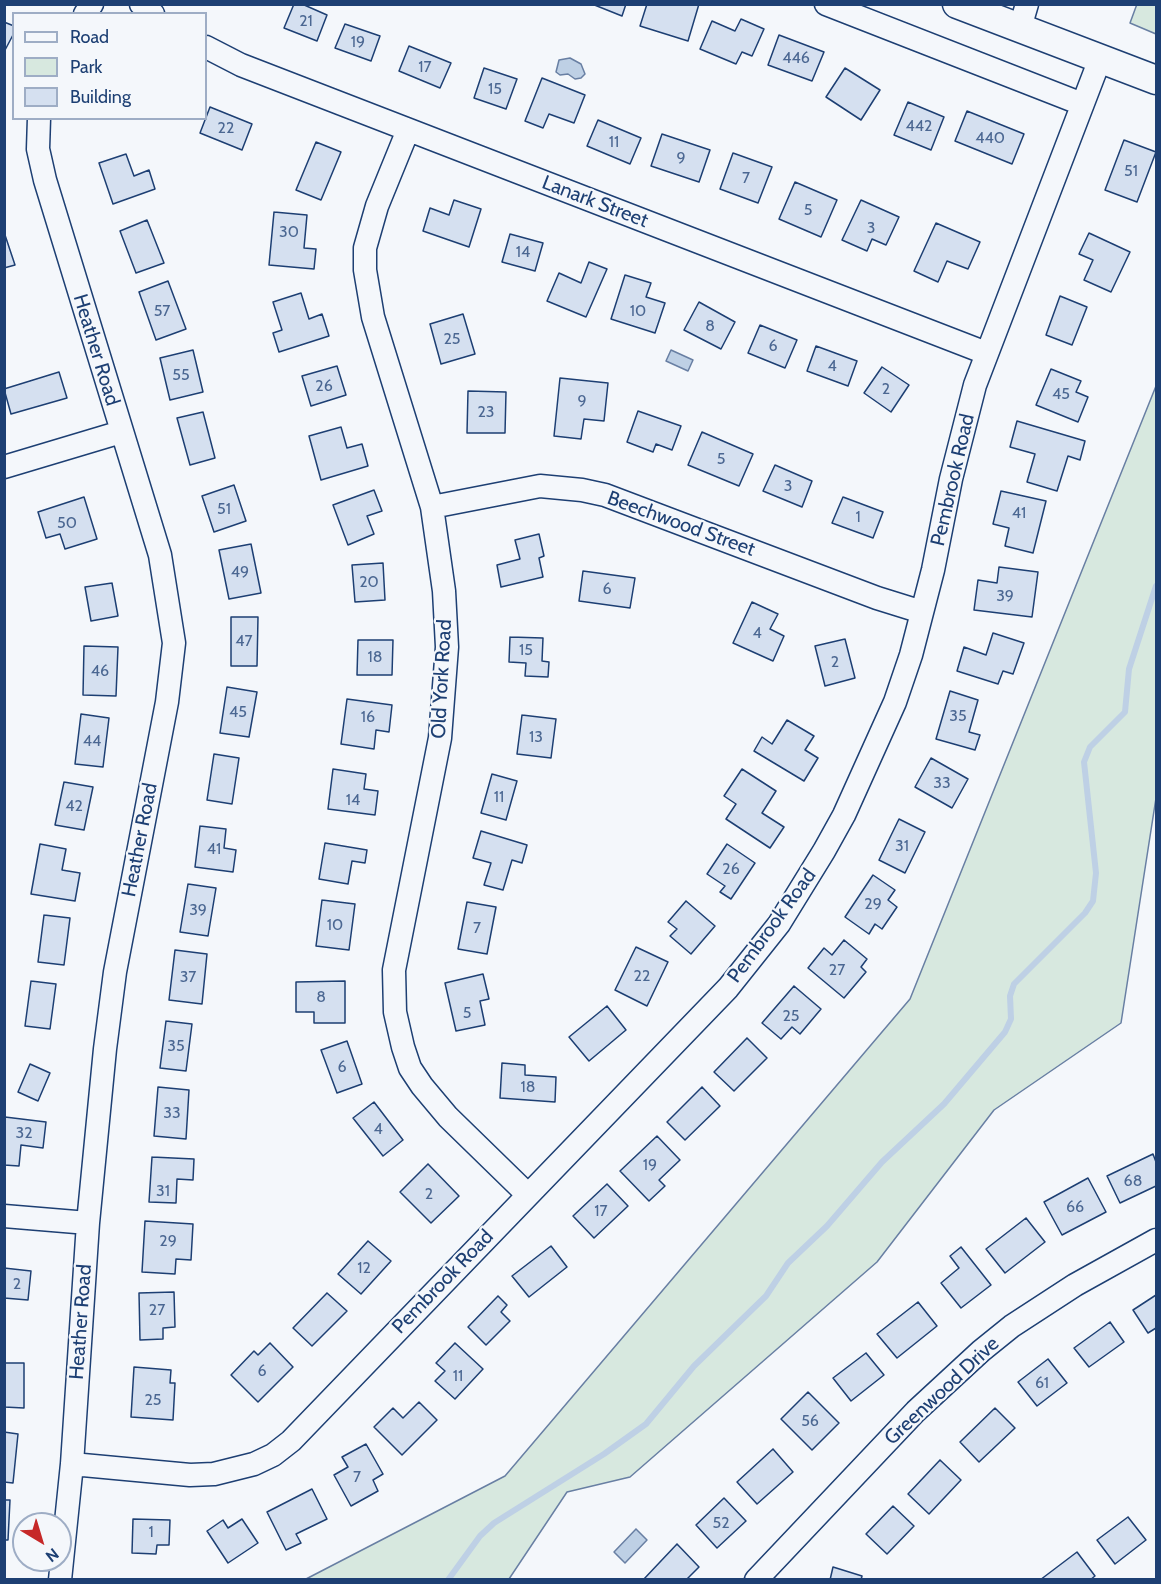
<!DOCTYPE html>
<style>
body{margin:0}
#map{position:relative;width:1161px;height:1584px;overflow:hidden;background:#f4f7fb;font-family:Cabin,sans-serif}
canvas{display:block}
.frame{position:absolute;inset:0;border:6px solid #1d3f73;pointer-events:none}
.legend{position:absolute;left:12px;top:12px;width:195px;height:108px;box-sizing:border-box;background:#f4f7fb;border:2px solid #9eadc5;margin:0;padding:8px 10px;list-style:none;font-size:18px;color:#1d3f73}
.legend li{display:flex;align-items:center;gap:12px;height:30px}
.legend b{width:30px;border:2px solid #9eadc5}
.north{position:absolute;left:12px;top:1512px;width:60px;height:60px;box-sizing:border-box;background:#f4f7fb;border:2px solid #9eadc5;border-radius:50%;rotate:142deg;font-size:16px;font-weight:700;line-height:24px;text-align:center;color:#1d3f73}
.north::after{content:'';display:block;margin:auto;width:21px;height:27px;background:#c62828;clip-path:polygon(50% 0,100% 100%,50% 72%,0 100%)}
</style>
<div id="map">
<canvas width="1161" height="1584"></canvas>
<div class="frame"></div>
<ul class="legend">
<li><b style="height:8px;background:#f4f7fb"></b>Road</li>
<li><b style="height:16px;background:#d7e8df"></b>Park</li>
<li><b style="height:16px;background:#d5e0f0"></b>Building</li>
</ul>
<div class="north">N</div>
</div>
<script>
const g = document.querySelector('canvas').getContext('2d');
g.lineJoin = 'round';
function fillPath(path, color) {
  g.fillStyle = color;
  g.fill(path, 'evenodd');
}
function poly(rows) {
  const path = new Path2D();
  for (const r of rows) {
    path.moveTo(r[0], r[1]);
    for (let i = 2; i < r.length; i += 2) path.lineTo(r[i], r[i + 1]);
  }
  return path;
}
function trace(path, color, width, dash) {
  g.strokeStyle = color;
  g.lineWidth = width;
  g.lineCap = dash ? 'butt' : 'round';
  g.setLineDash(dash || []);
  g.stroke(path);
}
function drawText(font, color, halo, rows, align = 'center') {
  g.font = font + ' Cabin,sans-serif';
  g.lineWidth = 4.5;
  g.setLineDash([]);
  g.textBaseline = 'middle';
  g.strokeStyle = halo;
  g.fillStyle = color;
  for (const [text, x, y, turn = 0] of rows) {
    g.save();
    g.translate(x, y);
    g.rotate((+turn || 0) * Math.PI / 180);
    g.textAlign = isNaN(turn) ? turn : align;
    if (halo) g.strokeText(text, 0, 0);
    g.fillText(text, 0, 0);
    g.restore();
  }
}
const green = poly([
 [1137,4,1156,5,1156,34,1130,23,1137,4],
 [1156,386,1156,798,1121,1023,994,1110,877,1262,630,1477,567,1492,509,1579,306,1579,505,1476,910,999,1156,386]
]);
fillPath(green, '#d7e8df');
trace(green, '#687fa3', 1.5);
const water = poly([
 [570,58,581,64,585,74,581,78,575,79,568,74,560,75,556,72,559,60,570,58],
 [671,350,693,360,688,371,666,361,671,350],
 [636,1529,647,1540,625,1563,614,1552,636,1529]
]);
fillPath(water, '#bed0e5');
trace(water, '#687fa3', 1.5);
trace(poly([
 [448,1580,480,1536,494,1523,604,1454,646,1424,694,1366,766,1296,788,1263,827,1226,882,1162,944,1104,1005,1032,1011,1019,1010,996,1014,984,1085,913,1093,901,1096,873,1084,762,1090,747,1125,712,1129,669,1156,586]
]), '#bed0e5', 6);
const building = poly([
 [294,4,302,4,327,15,317,41,284,28,294,4],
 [592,4,626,4,622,16,592,4],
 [647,4,699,4,688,41,640,26,647,4],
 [741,19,764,29,752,56,742,52,736,64,700,49,712,21,735,31,741,19],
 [4,22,14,26,14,33,4,52,4,22],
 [345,24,380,36,371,61,335,48,345,24],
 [779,35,824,52,812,81,768,65,779,35],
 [409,46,451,63,440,88,399,71,409,46],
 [484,68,517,79,506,109,474,98,484,68],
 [845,68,880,90,861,120,826,97,845,68],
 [542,78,585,95,574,123,549,114,543,128,525,121,542,78],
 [908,102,944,117,931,150,894,135,908,102],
 [210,107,252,124,242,150,200,133,210,107],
 [967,111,1024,134,1012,164,955,141,967,111],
 [598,120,641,138,630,164,587,146,598,120],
 [662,134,710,150,699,182,651,166,662,134],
 [1124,140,1156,152,1137,202,1105,190,1124,140],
 [316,142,341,152,321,200,296,190,316,142],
 [733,153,772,167,758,203,720,189,733,153],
 [126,154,134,176,149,170,155,189,113,204,99,163,126,154],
 [795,182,837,200,821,237,779,219,795,182],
 [454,200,481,209,469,247,423,231,430,208,449,215,454,200],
 [861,200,899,217,886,245,872,239,867,251,842,240,861,200],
 [274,212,307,215,304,248,316,249,314,269,269,265,274,212],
 [147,220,164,263,136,273,120,231,147,220],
 [936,223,980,242,968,269,947,261,938,282,914,271,936,223],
 [4,232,15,265,4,268,4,232],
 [1089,233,1130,252,1111,292,1084,280,1093,260,1079,254,1089,233],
 [510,234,543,243,535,271,502,262,510,234],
 [589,262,607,269,586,317,547,301,559,273,581,283,589,262],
 [625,275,651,283,646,297,665,303,655,333,611,319,625,275],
 [168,281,186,329,156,340,139,292,168,281],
 [301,293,309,319,322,314,329,336,279,352,273,333,282,330,273,302,301,293],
 [1060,296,1087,307,1072,345,1046,335,1060,296],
 [699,302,735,322,721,349,684,330,699,302],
 [463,314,475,354,441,364,430,324,463,314],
 [760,325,797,340,785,368,748,353,760,325],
 [816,346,857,361,848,386,807,371,816,346],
 [193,350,203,392,170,400,160,358,193,350],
 [337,366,346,395,311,406,302,376,337,366],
 [882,367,909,385,891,412,864,393,882,367],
 [1051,369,1081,381,1076,392,1088,397,1078,422,1036,405,1051,369],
 [59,372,67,398,11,414,4,389,59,372],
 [560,378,608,383,604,421,584,419,581,439,554,436,560,378],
 [468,391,506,392,505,433,467,433,468,391],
 [638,411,681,426,672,450,656,444,653,452,627,442,638,411],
 [203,412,215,458,190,465,177,418,203,412],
 [1017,421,1085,441,1080,460,1068,456,1057,491,1027,482,1035,454,1010,447,1017,421],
 [341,427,347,448,362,444,368,466,321,480,309,436,341,427],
 [702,432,753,454,739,486,688,465,702,432],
 [775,465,812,481,802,507,763,491,775,465],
 [234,485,246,521,214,532,202,496,234,485],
 [374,490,382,511,367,516,374,534,348,545,333,505,374,490],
 [1001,491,1046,501,1033,553,1005,546,1009,528,993,524,1001,491],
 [84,497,97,539,65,549,60,534,46,538,38,512,84,497],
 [843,497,883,512,873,538,832,523,843,497],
 [539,534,544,556,539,558,543,577,501,587,497,565,520,559,515,540,539,534],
 [251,544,261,593,229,599,219,550,251,544],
 [383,563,385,600,355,602,352,565,383,563],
 [999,567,1038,572,1032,617,974,610,978,580,997,583,999,567],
 [583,571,635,578,630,608,579,601,583,571],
 [112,583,118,616,91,621,85,587,112,583],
 [752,602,778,614,770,629,784,636,773,661,733,643,752,602],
 [231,617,258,617,257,666,231,666,231,617],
 [993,633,1024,643,1013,674,1003,671,998,684,957,671,964,647,986,655,993,633],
 [510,637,543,638,542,661,549,662,548,677,525,676,526,663,509,662,510,637],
 [845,639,855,678,825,686,815,646,845,639],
 [358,640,393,640,392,675,357,675,358,640],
 [84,646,118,647,116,696,83,695,84,646],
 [227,687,257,692,249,737,220,733,227,687],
 [950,691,978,700,969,732,980,735,975,750,936,739,950,691],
 [347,699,392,705,389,732,376,730,374,749,341,744,347,699],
 [81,714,109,718,103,767,75,764,81,714],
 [522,715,556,719,551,758,517,754,522,715],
 [787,720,814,736,805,750,818,758,804,781,754,751,762,737,772,744,787,720],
 [214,754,239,758,232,804,207,800,214,754],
 [931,758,968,779,952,808,915,787,931,758],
 [333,769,366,774,364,789,378,791,375,815,328,809,333,769],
 [742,769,776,791,762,813,784,827,770,848,726,819,736,804,724,796,742,769],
 [492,774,517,781,506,820,481,813,492,774],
 [64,782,93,787,84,830,55,825,64,782],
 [899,819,925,832,905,873,879,860,899,819],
 [200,826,226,829,224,848,236,850,233,872,195,867,200,826],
 [481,831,527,845,522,863,512,860,503,890,484,885,491,863,473,858,481,831],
 [325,843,367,850,365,863,352,861,348,884,319,879,325,843],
 [40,844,66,849,62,870,80,873,75,901,31,894,40,844],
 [727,844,755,863,731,899,720,892,725,886,707,874,727,844],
 [873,875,895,890,888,900,897,907,882,929,875,924,869,934,845,917,873,875],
 [188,884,216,888,208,936,180,932,188,884],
 [322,900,355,904,349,950,316,946,322,900],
 [686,901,715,926,691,954,670,936,677,929,668,922,686,901],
 [467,902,496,907,487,954,458,949,467,902],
 [44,915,70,918,64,965,38,962,44,915],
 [844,940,867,959,861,967,866,972,844,998,808,968,824,948,832,955,844,940],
 [636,947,668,962,647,1006,615,990,636,947],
 [175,950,207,954,202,1004,169,1000,175,950],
 [483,974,489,999,480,1001,485,1025,456,1031,445,983,483,974],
 [31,981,56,984,50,1029,25,1026,31,981],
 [345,981,345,1023,314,1023,314,1012,296,1012,296,982,345,981],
 [794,986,821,1009,800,1034,792,1027,781,1039,762,1023,794,986],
 [607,1006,626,1030,589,1061,569,1037,607,1006],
 [166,1021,192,1024,186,1071,160,1068,166,1021],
 [747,1038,767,1058,734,1091,714,1072,747,1038],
 [347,1041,362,1084,337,1093,321,1050,347,1041],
 [502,1063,525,1065,525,1075,556,1077,555,1102,500,1098,502,1063],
 [30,1064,50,1073,38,1101,18,1092,30,1064],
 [158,1087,189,1090,186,1139,154,1136,158,1087],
 [702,1087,720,1106,685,1140,667,1122,702,1087],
 [374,1102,403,1140,383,1156,353,1118,374,1102],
 [5,1117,46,1122,43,1148,21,1145,19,1166,4,1165,5,1117],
 [657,1136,680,1160,659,1180,665,1186,649,1201,620,1171,657,1136],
 [1153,1154,1156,1162,1156,1186,1120,1203,1107,1176,1153,1154],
 [152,1157,194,1159,193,1180,177,1179,176,1203,149,1202,152,1157],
 [428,1164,459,1196,431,1223,400,1192,428,1164],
 [1088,1178,1106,1212,1062,1235,1044,1202,1088,1178],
 [607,1184,628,1206,594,1238,573,1216,607,1184],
 [1026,1218,1045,1242,1005,1273,986,1249,1026,1218],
 [145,1221,193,1224,191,1260,176,1259,175,1274,142,1272,145,1221],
 [368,1241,391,1261,361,1294,338,1274,368,1241],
 [551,1246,567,1267,529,1297,512,1276,551,1246],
 [961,1247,991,1285,961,1308,941,1283,959,1268,950,1256,961,1247],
 [4,1268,31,1271,28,1300,4,1298,4,1268],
 [174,1292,175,1327,163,1328,163,1339,140,1340,139,1293,174,1292],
 [327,1293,347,1311,312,1346,293,1328,327,1293],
 [1156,1295,1156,1328,1148,1333,1133,1310,1156,1295],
 [498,1296,507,1305,501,1312,510,1321,486,1345,468,1327,498,1296],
 [918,1302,937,1326,897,1358,877,1334,918,1302],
 [1110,1322,1124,1342,1089,1367,1074,1348,1110,1322],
 [270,1343,293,1367,258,1402,231,1375,254,1351,258,1355,270,1343],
 [455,1343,483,1369,455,1399,435,1381,445,1371,436,1363,455,1343],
 [866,1353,884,1375,851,1401,833,1378,866,1353],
 [1048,1359,1067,1383,1037,1406,1018,1382,1048,1359],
 [4,1363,24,1363,24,1408,4,1407,4,1363],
 [134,1367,171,1370,170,1383,175,1383,173,1420,131,1417,134,1367],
 [808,1392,839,1423,812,1450,781,1419,808,1392],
 [419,1402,437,1420,402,1455,374,1427,393,1408,403,1418,419,1402],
 [995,1408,1015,1428,979,1462,960,1442,995,1408],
 [4,1432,18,1434,13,1483,4,1482,4,1432],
 [366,1444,383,1474,373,1480,378,1491,351,1506,334,1475,348,1467,342,1457,366,1444],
 [773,1449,793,1472,757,1504,737,1482,773,1449],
 [940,1460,961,1480,929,1514,908,1494,940,1460],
 [312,1489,327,1519,296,1534,301,1543,286,1550,267,1512,312,1489],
 [724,1498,746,1521,717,1548,696,1525,724,1498],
 [4,1500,10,1500,8,1540,4,1540,4,1500],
 [893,1506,914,1526,887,1554,866,1534,893,1506],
 [1128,1517,1146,1540,1115,1564,1097,1540,1128,1517],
 [133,1519,170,1520,169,1545,157,1545,156,1554,132,1553,133,1519],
 [242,1519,258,1543,228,1563,207,1531,223,1520,228,1528,242,1519],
 [677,1544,699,1567,686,1580,643,1580,677,1544],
 [1077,1552,1095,1576,1090,1580,1040,1580,1077,1552],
 [833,1567,862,1576,861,1580,830,1580,833,1567]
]);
fillPath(building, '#d5e0f0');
trace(building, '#1d3f73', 1.5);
const minor = poly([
 [141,4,153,14],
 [826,4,1082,104],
 [85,14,92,4],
 [1020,28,1027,4],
 [206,47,241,65,986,353],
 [39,118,38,149,45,180,160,555,174,643,167,702,115,972,105,1049,88,1223,72,1464,60,1580],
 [408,130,377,206,365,248,365,270,373,317,432,507,444,591,447,647,440,738,394,970,395,1012,403,1047,410,1068,422,1086,448,1117,527,1194],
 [4,467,121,432],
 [432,507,540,486,582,490,605,495,877,598,922,612],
 [4,1216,88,1223],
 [72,1464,190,1475,214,1474,254,1464,273,1455,291,1441,701,1016,728,988,779,924,824,851,844,815,895,702,911,655,933,570,951,479,975,385,1100,59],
 [756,1580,916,1411,981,1351,1012,1326,1075,1285,1156,1240]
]);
const major = poly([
 [957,4,1156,80]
]);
trace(minor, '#1d3f73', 25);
trace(major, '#1d3f73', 31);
trace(minor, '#f4f7fb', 22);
trace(major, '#f4f7fb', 28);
drawText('16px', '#4b6792', null, [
 ["21",306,21],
 ["19",358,42],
 ["446",796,58],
 ["17",425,67],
 ["15",495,89],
 ["442",919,126],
 ["22",226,128],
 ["440",990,138],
 ["11",614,142],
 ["9",681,158],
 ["51",1131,171],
 ["7",746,178],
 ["5",808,210],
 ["3",871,228],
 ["30",289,232],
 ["14",523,252],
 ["57",162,311],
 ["10",638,311],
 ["8",710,326],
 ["25",452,339],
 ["6",773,346],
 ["4",832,366],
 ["55",181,375],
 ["26",324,386],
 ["2",886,389],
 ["45",1061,394],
 ["9",582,401],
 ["23",486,412],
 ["5",721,459],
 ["3",788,486],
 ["51",224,509],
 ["41",1019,513],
 ["1",858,517],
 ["50",67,523],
 ["49",240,572],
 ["20",369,582],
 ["6",607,589],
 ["39",1005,596],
 ["4",757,633],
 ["47",244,641],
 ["15",526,650],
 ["18",375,657],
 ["2",835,662],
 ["46",100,671],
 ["45",238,712],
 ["35",958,716],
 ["16",368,717],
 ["13",536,737],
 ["44",92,741],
 ["33",942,783],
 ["11",499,797],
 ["14",353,800],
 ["42",74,806],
 ["31",902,846],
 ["41",214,849],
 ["26",731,869],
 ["29",873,904],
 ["39",198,910],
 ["10",335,925],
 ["7",477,928],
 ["27",837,970],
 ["22",642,976],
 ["37",188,977],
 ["8",321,997],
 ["5",467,1013],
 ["25",791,1016],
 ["35",176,1046],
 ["6",342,1067],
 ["18",528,1087],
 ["33",172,1113],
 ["4",378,1129],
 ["32",24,1133],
 ["19",650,1165],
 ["68",1133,1181],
 ["31",163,1191],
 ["2",429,1194],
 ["66",1075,1207],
 ["17",601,1211],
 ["29",168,1241],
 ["12",364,1268],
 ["2",17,1284],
 ["27",157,1310],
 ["6",262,1371],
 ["11",458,1376],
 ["61",1042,1383],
 ["25",153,1400],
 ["56",810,1421],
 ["7",357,1477],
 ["52",721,1523],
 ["1",151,1532]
]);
drawText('20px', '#1d3f73', '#f4f7fb', [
 ["Lanark Street",595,202,21],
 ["Heather Road",96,350,73],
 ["Pembrook Road",953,480,-77],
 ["Beechwood Street",681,524,20],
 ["Old York Road",442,679,-87],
 ["Heather Road",140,840,-79],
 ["Pembrook Road",772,926,-54],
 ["Pembrook Road",443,1282,-46],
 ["Heather Road",81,1322,-86],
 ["Greenwood Drive",942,1391,-43]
]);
</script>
